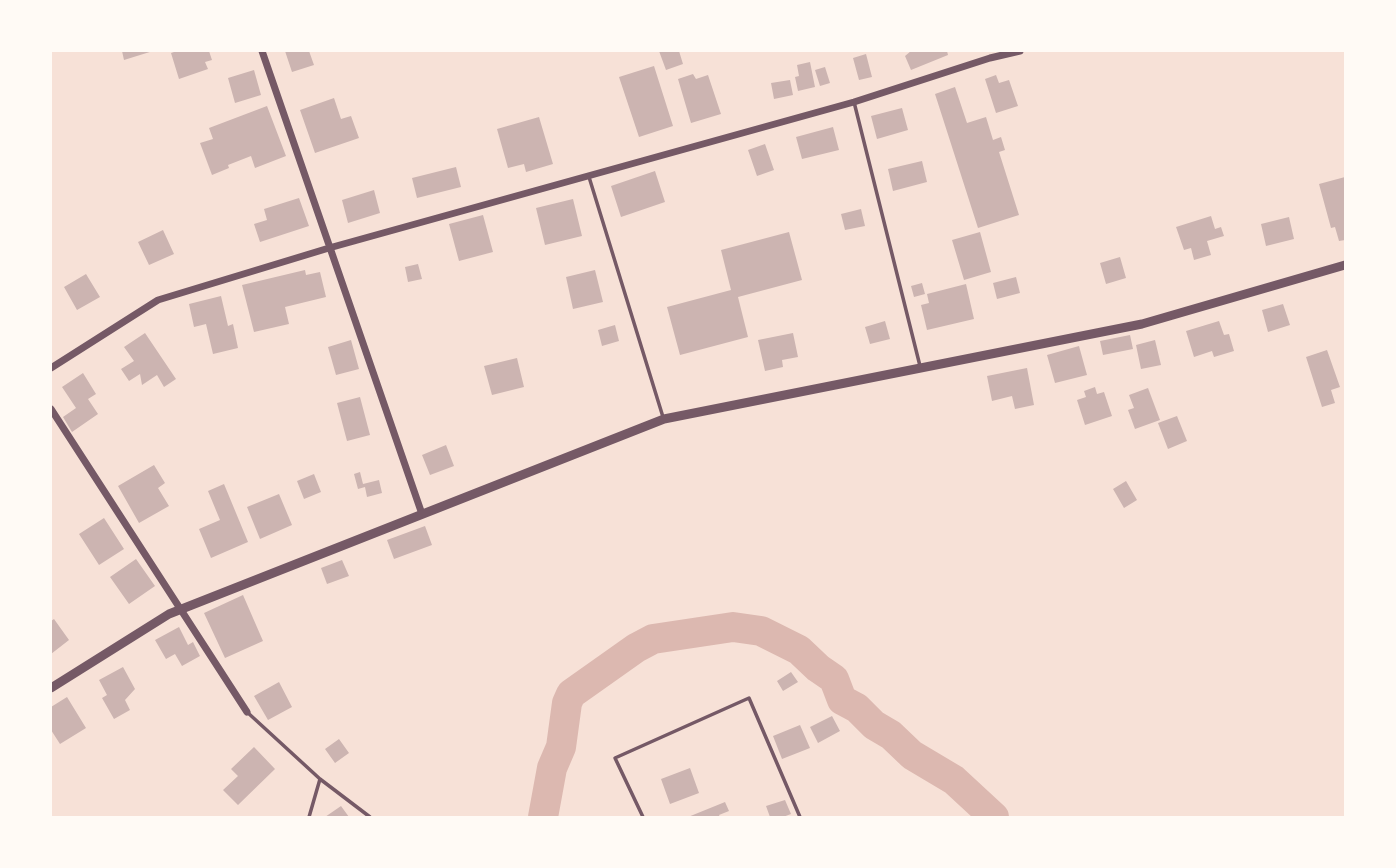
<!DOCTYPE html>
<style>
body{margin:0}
#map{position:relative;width:1396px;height:868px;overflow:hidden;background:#f7e1d7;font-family:Helvetica,sans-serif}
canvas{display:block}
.frame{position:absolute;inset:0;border:52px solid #fffaf5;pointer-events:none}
</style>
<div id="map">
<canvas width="1396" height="868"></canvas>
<div class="frame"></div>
</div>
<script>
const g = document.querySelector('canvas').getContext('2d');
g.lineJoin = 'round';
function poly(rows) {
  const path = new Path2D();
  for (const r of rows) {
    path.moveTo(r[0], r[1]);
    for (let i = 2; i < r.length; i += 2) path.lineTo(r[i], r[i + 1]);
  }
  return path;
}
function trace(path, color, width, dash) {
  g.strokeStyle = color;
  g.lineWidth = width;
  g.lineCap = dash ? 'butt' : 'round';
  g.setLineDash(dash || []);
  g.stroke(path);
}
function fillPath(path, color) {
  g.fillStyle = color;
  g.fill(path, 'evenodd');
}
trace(poly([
 [543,817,552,768,561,747,567,703,571,694,636,648,653,639,733,627,761,631,799,650,818,668,834,679,842,700,857,708,874,725,891,735,912,755,954,780,994,817]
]), '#dcb8b0', 30);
fillPath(poly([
 [122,51,153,51,124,60],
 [177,51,209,51,212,60,205,62,208,69,179,79,171,53],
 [285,51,309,51,314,65,292,72],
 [659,51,679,51,683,64,666,70],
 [911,51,947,51,948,55,911,70,905,56],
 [866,54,872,77,859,80,853,58],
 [810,62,815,87,798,91,795,77,799,76,797,65],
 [654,66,673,126,639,137,619,77],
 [825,67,830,83,820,86,815,70],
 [254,70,261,95,235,103,228,78],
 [693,74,696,79,708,75,721,114,691,123,678,79],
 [996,75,999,83,1009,80,1018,106,996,113,985,79],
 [790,80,793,95,774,99,771,83],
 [955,87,967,123,986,117,993,140,1001,137,1005,150,999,152,1019,215,978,228,935,94],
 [334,98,341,119,351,116,359,138,315,153,300,110],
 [267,106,286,156,255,168,251,156,228,165,229,168,212,175,200,143,213,139,209,128],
 [902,108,908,130,877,139,871,116],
 [539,117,553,164,526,172,524,164,508,168,497,129],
 [833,127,839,150,802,159,796,137],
 [765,144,774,170,757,176,748,150],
 [922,161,927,182,893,191,888,169],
 [456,167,461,187,417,198,412,178],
 [655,171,665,202,621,217,611,186],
 [1345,177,1345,240,1339,241,1335,227,1331,228,1319,184],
 [374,190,380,213,348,223,342,200],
 [299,198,309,226,260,242,254,224,267,220,264,209],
 [573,199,582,236,545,245,536,208],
 [861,209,865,226,845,230,841,214],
 [483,215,493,252,459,261,449,224],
 [1211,216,1215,229,1221,227,1224,236,1207,241,1211,255,1194,260,1191,248,1184,250,1176,227],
 [1289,217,1294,239,1266,246,1261,224],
 [163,230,174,254,149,265,138,242],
 [789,232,802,280,738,297,748,337,680,355,667,307,731,290,721,250],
 [980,232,991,272,964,280,952,240],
 [1120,257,1126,278,1106,284,1100,263],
 [418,264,422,279,408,282,405,267],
 [305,270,306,275,320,272,326,297,285,307,289,324,254,332,242,285],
 [595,270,603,302,573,309,566,277],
 [86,274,100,297,77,310,64,287],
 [1016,277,1020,293,997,299,993,283],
 [922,283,925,294,914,297,911,286],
 [966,284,974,319,927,330,921,305,929,303,927,294],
 [221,296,228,326,233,324,238,348,213,354,206,324,194,327,189,304],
 [1283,304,1290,325,1268,332,1262,310],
 [885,321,890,339,870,344,865,327],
 [1219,321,1224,335,1229,334,1234,351,1214,357,1212,351,1194,357,1186,331],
 [615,325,619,341,602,346,598,330],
 [145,333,176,379,164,387,157,375,142,385,140,374,129,381,121,369,134,361,124,347],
 [793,333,798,357,782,360,783,367,765,371,758,340],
 [1130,335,1133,349,1103,355,1100,341],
 [351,340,359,369,336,375,328,347],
 [1155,340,1161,365,1141,369,1136,345],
 [1079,346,1087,375,1055,383,1047,355],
 [1327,350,1340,387,1331,390,1335,403,1322,407,1306,357],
 [517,358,524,387,492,395,484,366],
 [1027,368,1034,405,1015,409,1012,396,992,401,987,376],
 [83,373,96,394,88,399,98,414,72,432,63,417,76,408,62,387],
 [1095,387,1097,394,1104,392,1112,416,1085,425,1077,400,1086,397,1084,391],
 [1148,388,1160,420,1135,429,1128,410,1134,408,1129,395],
 [360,397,370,435,347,441,337,403],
 [1177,416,1187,441,1168,449,1158,423],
 [446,445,454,466,430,475,422,455],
 [154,465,165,483,158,488,169,506,139,523,118,486],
 [360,472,363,484,379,480,382,493,367,497,365,487,358,489,354,474],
 [314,474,321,492,304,499,297,481],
 [1126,481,1137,500,1124,508,1113,489],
 [224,484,248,542,211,558,199,529,220,520,208,491],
 [279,494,292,525,260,539,247,507],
 [104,518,124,549,99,565,79,534],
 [425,526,432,545,394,559,387,540],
 [136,559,155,586,129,604,110,577],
 [342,560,349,576,327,584,321,568],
 [243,595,263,641,225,658,204,613],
 [54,619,69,640,51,654,51,621],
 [179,627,188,645,193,642,200,656,182,666,175,654,166,659,155,640],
 [123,667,135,689,125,700,130,710,114,719,102,698,107,695,99,680],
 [791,672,798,682,783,691,777,681],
 [279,682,292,707,268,720,254,696],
 [67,697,86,728,60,744,51,730,51,707],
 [832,716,840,731,818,743,810,727],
 [800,725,810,748,782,759,773,736],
 [339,739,349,753,335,763,325,749],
 [254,747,275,769,238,805,223,790,238,776,231,769],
 [690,768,699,793,670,804,661,779],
 [785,800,791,814,783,817,770,817,766,806],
 [725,802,729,811,719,815,720,817,688,817],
 [341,806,349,817,325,817]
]), '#ccb4b1');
trace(poly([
 [854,102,920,366],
 [589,177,663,417],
 [247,712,320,779,309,817],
 [320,779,370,817],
 [643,817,615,758,749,698,800,817]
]), '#755966', 3.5);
trace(poly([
 [262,51,422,514],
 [51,368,158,300,329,248,854,102,990,58,1020,51],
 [51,409,247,712]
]), '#755966', 7);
trace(poly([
 [51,688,169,614,664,419,1142,324,1345,265]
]), '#755966', 9);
</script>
